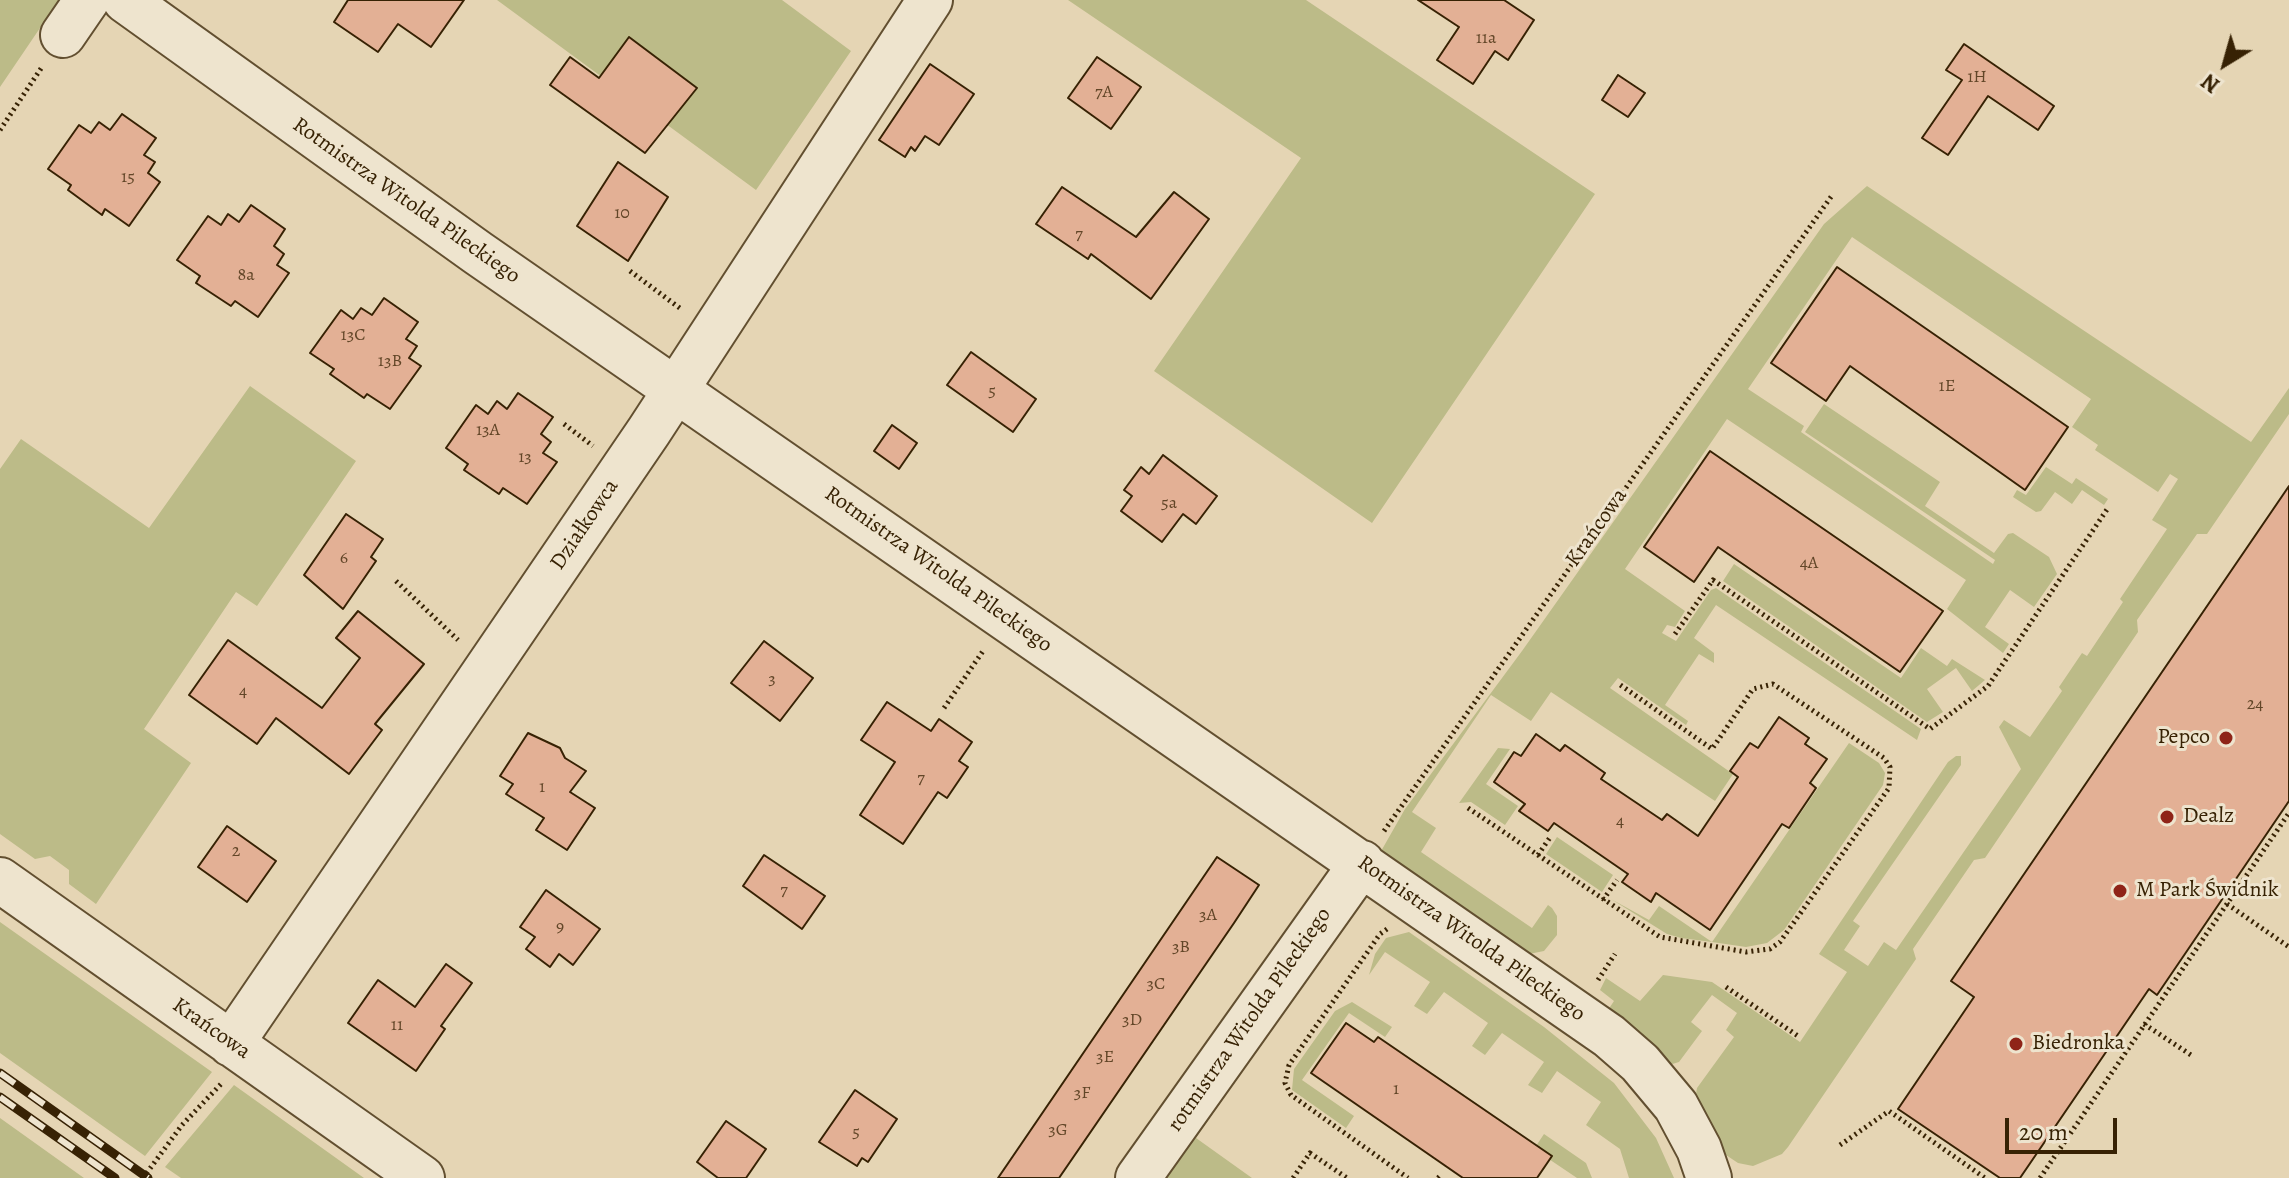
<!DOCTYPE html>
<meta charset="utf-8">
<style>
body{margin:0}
#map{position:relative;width:2289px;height:1178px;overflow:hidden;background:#e5d5b4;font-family:Alegreya,serif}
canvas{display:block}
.north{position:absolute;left:2185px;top:24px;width:80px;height:80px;-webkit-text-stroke:6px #eee4ce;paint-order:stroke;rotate:217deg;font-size:22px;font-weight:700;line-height:32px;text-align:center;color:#372204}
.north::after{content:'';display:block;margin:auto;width:28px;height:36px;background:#372204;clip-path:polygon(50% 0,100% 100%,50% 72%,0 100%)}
.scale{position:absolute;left:2005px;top:1118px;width:112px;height:36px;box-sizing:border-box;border:4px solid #372204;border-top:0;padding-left:10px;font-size:24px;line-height:28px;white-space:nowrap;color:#372204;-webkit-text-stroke:6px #eee4ce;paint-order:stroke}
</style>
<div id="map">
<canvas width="2289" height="1178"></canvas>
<div class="north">N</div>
<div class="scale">20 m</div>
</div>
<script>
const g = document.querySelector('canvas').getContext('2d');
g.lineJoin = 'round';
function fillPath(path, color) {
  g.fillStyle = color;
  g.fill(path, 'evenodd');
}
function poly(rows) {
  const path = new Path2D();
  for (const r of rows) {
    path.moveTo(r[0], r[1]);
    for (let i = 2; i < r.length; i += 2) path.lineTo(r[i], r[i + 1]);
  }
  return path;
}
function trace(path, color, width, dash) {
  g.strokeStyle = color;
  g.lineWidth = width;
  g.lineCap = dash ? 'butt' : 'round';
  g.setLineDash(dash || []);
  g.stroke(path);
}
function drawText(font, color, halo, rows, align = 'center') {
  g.font = font + ' Alegreya,serif';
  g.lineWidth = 6;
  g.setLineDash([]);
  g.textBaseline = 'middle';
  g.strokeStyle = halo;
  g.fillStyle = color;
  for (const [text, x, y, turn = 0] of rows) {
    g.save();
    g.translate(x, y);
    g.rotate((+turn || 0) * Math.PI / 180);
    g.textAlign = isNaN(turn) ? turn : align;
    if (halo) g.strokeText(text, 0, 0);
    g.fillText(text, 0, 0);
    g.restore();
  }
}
fillPath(poly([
 [0,0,59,0,0,87],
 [497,0,782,0,851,51,756,190],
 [1068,0,1306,0,1595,194,1372,523,1154,371,1301,158],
 [1867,186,2251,442,2289,388,2289,414,2207,534,2197,534,2137,620,2138,632,1985,858,1974,860,1913,949,1916,959,1788,1147,1782,1154,1753,1166,1738,1163,1726,1155,1695,1100,1697,1088,1734,1037,1726,1030,1737,1013,1712,995,1691,1022,1702,1031,1679,1062,1669,1065,1647,1040,1608,1010,1614,1001,1600,990,1606,978,1640,1001,1663,975,1712,982,1800,1042,1847,972,1819,954,1948,762,1956,756,1961,756,1961,765,1853,921,1860,926,1844,950,1868,966,1884,942,1896,950,2021,769,1999,727,2004,720,2030,737,2062,691,2059,687,2082,653,2087,656,2123,602,2120,599,2167,529,2152,520,2178,479,2170,474,2158,492,2095,450,2098,445,2072,427,2091,399,1852,237,1748,389,1804,426,1801,432,1993,564,1995,560,1805,432,1824,404,1940,482,1925,506,1994,553,2008,534,2013,533,2049,557,2057,574,2034,607,2010,590,1985,627,2009,644,2003,653,1947,609,1966,580,1727,419,1625,569,1685,611,1675,627,1667,625,1662,633,1676,641,1711,590,1716,588,1921,729,1917,740,1716,605,1694,638,1714,653,1714,663,1699,654,1665,705,1688,721,1686,725,1618,678,1610,688,1733,774,1715,801,1551,692,1531,721,1491,695,1412,812,1436,828,1421,852,1532,928,1548,905,1552,908,1557,916,1557,935,1544,951,1524,955,1380,853,1405,809,1522,651,1824,224],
 [250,386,356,461,257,606,236,592,144,729,191,763,96,904,69,884,69,870,50,856,35,859,0,834,0,469,21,439,149,528],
 [2046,467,2072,484,2076,478,2108,499,2104,505,2082,490,2072,504,2055,492,2041,511,2036,512,2013,497,2017,490,2026,495],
 [1734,564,1901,678,1921,648,1947,666,1952,659,1985,680,1972,691,1956,668,1927,689,1943,712,1927,722,1723,581],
 [1849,743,1879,763,1885,773,1883,785,1784,930,1767,943,1746,947,1712,942,1681,938,1667,934,1611,899,1649,920,1659,906,1712,942],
 [1498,748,1510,749,1486,784,1518,806,1505,825,1471,802,1459,803],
 [1557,837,1613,875,1602,892,1546,854],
 [1353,911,1196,1138,1252,1178,1157,1178],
 [0,922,212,1072,145,1156,0,1053],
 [1409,932,1544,1027,1614,1083,1656,1138,1674,1178,1629,1178,1620,1149,1586,1125,1601,1102,1557,1071,1542,1093,1528,1085,1544,1062,1502,1033,1485,1055,1472,1046,1488,1023,1444,992,1427,1014,1414,1006,1430,982,1385,952,1369,975,1375,954,1386,938],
 [1352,1002,1392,1027,1385,1037,1349,1013,1302,1080,1354,1116,1346,1128,1292,1090,1294,1069,1335,1011],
 [234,1085,364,1178,181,1178,165,1167],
 [0,1118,84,1178,0,1178],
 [1544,1134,1586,1163,1592,1178,1577,1178,1534,1149]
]), '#bcbb88');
const building = poly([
 [348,0,464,0,431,47,398,24,378,52,334,22,348,0],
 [1418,0,1504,0,1534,20,1508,60,1495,51,1473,84,1437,60,1459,27,1418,0],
 [629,37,697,88,645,153,550,85,570,57,599,78,629,37],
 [1964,44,2054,106,2038,130,1988,96,1948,155,1922,138,1962,80,1946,70,1964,44],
 [1097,57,1141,87,1111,129,1068,98,1097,57],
 [930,64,974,94,939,145,925,136,915,151,911,147,905,157,879,140,930,64],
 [1618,75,1645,93,1628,117,1602,100,1618,75],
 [122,114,156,138,144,155,155,162,148,173,160,182,129,226,105,209,102,215,68,190,71,185,48,169,79,125,91,133,99,122,110,130,122,114],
 [618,162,668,197,628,261,577,226,618,162],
 [1062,187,1136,237,1174,192,1209,219,1151,299,1091,254,1088,259,1036,224,1062,187],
 [251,205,285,229,274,246,284,254,277,265,289,273,258,317,235,301,231,306,196,283,200,276,177,260,208,216,221,225,228,214,239,222,251,205],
 [1837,267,2068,427,2025,490,1850,366,1826,401,1771,363,1837,267],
 [384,298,418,322,406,339,417,346,409,358,421,366,390,409,367,394,364,398,330,374,334,369,310,353,341,310,353,319,361,308,372,315,384,298],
 [971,352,1036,399,1013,432,947,385,971,352],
 [518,393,553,417,541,434,551,442,543,453,557,462,527,504,503,488,499,494,464,470,468,464,446,448,476,405,488,414,497,401,507,409,518,393],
 [892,425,917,443,899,469,874,451,892,425],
 [1710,451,1943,611,1900,672,1718,547,1694,582,1644,547,1710,451],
 [1163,455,1217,496,1196,524,1183,514,1162,542,1121,511,1132,496,1124,490,1141,467,1149,474,1163,455],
 [2289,486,2289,801,2157,995,2149,989,2020,1178,2000,1178,1898,1109,1974,997,1951,981,2289,486],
 [346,514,383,539,371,557,376,561,343,609,304,575,346,514],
 [358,611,424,664,375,724,382,730,349,774,276,718,257,744,189,695,228,640,322,708,360,658,336,638,358,611],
 [764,641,813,678,780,721,731,683,764,641],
 [887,702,931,731,939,719,972,742,959,761,968,767,947,798,938,792,903,844,860,815,895,762,861,740,887,702],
 [1779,717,1809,738,1805,744,1827,759,1810,783,1816,788,1789,828,1782,824,1710,930,1656,893,1651,902,1622,882,1628,874,1554,823,1548,831,1519,811,1525,804,1494,782,1514,752,1521,756,1536,734,1560,751,1565,745,1605,773,1601,779,1662,820,1667,814,1698,836,1738,777,1730,771,1750,743,1758,748,1779,717],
 [528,733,560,748,565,758,586,771,570,792,595,808,567,850,536,830,544,818,506,794,513,784,500,776,528,733],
 [227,826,276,861,247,902,198,867,227,826],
 [764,855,825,896,802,929,743,886,764,855],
 [1217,857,1259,885,1234,923,1059,1178,998,1178,1217,857],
 [546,890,600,929,573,965,559,954,550,967,526,949,535,937,520,927,546,890],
 [446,964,472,983,441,1026,445,1029,416,1071,348,1023,378,980,415,1007,446,964],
 [1346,1023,1374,1042,1378,1037,1552,1156,1537,1178,1463,1178,1311,1073,1346,1023],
 [855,1090,897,1119,868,1162,862,1158,857,1166,819,1142,855,1090],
 [726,1121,766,1149,746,1178,718,1178,697,1162,726,1121]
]);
fillPath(building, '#e3b095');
trace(building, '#372204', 2);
const minor = poly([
 [125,0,478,253,1609,1036,1640,1063,1676,1106,1699,1149,1709,1178],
 [63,35,87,0],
 [0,880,422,1178],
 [231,1044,649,431,930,0],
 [1138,1178,1362,863]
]);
trace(minor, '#624f30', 48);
trace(poly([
 [0,130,42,67],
 [630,271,681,309],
 [564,424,593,446],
 [396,581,458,640],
 [1675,634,1713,580,1930,729,1988,686,2108,508],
 [944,708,983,651],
 [1468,808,1660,937,1746,952,1770,949,1780,942,1889,788,1890,767,1884,758,1773,684,1753,689,1712,749,1619,684],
 [1384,831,1833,194],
 [1538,855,1551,836],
 [1603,900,1617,880],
 [2227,904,2289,947],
 [1387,929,1380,934,1289,1065,1285,1083,1291,1095,1408,1178],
 [1598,980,1615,954],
 [1726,987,1798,1036],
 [2144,1024,2191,1055],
 [1840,1145,1889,1111,1985,1178],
 [143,1178,182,1125,222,1083],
 [1293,1178,1310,1153,1347,1178],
 [1438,1178,1440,1176],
 [2040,1178,2289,813]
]), '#372204', 5, [2, 4]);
trace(minor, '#eee4ce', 44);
const rail = poly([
 [0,1073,148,1178],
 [0,1097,115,1178]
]);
trace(rail, '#372204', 9);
trace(rail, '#eee4ce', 6, [18]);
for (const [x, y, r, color] of [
 [2226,738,8,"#8f2418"],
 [2167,817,8,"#8f2418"],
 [2120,891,8,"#8f2418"],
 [2016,1044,8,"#8f2418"]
]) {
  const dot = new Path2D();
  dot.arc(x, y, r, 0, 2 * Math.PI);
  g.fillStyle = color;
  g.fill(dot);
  trace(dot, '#eee4ce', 3);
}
drawText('18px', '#624628', null, [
 ["11a",1486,39],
 ["1H",1977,78],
 ["7A",1104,93],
 ["15",128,178],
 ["10",622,214],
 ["7",1079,235],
 ["8a",246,276],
 ["13C",353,336],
 ["13B",390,362],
 ["1E",1947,387],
 ["5",992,392],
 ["13A",488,431],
 ["13",525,458],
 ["5a",1169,504],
 ["6",344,559],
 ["4A",1809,564],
 ["3",772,680],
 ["4",243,692],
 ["24",2255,705],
 ["7",921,779],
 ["1",542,788],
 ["4",1620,822],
 ["2",236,852],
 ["7",784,891],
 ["3A",1208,916],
 ["9",560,928],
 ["3B",1181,948],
 ["3C",1156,985],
 ["3D",1132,1021],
 ["11",397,1026],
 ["3E",1105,1058],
 ["1",1396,1090],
 ["3F",1082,1094],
 ["3G",1058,1131],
 ["5",856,1133]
]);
drawText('22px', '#372204', '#eee4ce', [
 ["Rotmistrza Witolda Pileckiego",406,201,35],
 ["Działkowca",585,525,-56],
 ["Krańcowa",1597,528,-55],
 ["Rotmistrza Witolda Pileckiego",938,570,35],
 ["Rotmistrza Witolda Pileckiego",1471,939,35],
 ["rotmistrza Witolda Pileckiego",1250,1020,-55],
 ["Krańcowa",211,1029,35]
]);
drawText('22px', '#372204', '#eee4ce', [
 ["Pepco",2210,738,"right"],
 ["Dealz",2183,817],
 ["M Park Świdnik",2136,891],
 ["Biedronka",2032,1044]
], 'left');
</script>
